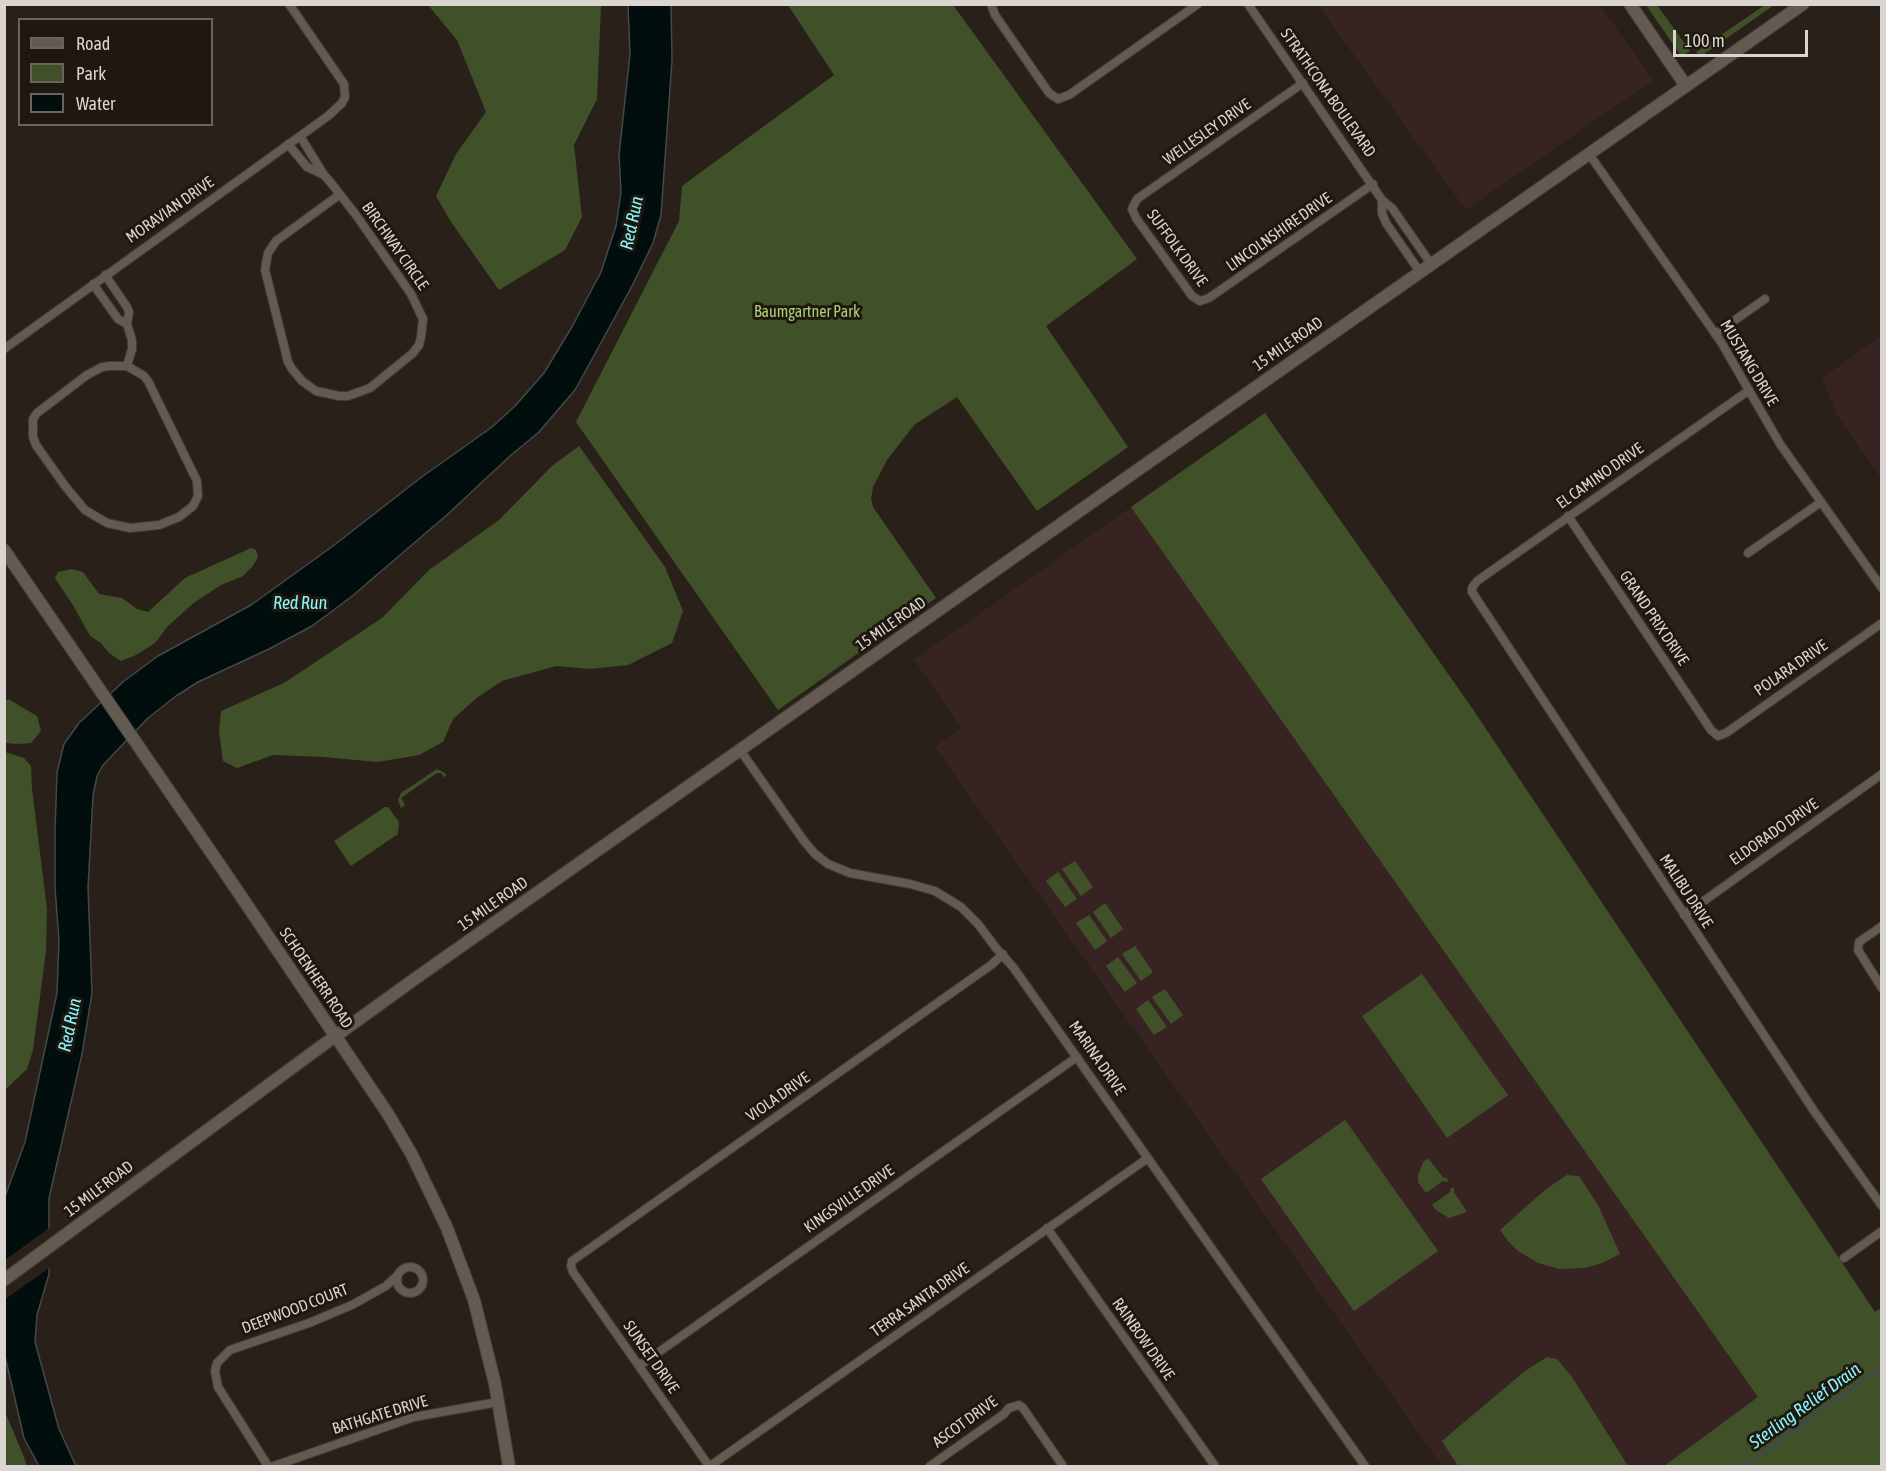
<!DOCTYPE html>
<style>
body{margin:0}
#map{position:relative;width:1886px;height:1471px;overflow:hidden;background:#292119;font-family:"Asap Condensed",sans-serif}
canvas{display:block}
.frame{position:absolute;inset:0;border:6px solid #dad5d0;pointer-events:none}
.legend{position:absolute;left:18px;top:18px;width:195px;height:108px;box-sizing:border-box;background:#1f1810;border:2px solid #6a645d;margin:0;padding:8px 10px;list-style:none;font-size:18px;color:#dad5d0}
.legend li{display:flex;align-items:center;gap:12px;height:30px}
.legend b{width:30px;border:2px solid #6a645d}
.scale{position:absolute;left:1673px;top:30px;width:135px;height:27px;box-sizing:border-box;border:3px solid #dad5d0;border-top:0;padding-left:8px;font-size:18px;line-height:21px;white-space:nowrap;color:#dad5d0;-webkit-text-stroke:4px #1f1810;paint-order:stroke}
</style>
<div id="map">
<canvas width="1886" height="1471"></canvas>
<div class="frame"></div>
<ul class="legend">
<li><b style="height:8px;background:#635a51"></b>Road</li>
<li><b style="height:16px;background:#405129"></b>Park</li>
<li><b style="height:16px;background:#020d0d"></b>Water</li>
</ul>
<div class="scale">100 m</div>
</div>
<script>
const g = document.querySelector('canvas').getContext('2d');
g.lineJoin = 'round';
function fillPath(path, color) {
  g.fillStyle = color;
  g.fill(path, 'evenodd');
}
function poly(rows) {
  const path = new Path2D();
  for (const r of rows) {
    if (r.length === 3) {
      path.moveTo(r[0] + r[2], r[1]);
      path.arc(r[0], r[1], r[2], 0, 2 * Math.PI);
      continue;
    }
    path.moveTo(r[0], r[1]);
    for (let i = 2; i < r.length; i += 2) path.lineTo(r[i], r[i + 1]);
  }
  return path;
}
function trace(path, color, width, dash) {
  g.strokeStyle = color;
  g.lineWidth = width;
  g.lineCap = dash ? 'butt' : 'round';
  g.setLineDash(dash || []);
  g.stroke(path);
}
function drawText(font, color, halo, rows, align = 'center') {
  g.font = font + ' "Asap Condensed",sans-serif';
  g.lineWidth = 6;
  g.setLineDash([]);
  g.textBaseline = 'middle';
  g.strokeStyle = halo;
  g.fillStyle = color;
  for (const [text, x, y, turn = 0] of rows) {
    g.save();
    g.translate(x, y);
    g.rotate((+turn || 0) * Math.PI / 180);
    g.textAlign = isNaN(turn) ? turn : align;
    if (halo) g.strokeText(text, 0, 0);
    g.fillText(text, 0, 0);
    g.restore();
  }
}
fillPath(poly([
 [1318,5,1600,5,1653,80,1466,210],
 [1881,336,1881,478,1837,415,1822,378],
 [1131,507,1759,1397,1664,1466,1442,1466,935,747,962,728,914,660]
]), '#372422');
fillPath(poly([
 [428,5,601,5,597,99,574,145,582,217,565,250,499,290,451,222,436,196,456,154,486,112,457,40],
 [788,5,953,5,1137,259,1046,326,1128,447,1037,511,957,397,914,425,887,460,873,487,871,499,873,507,936,598,778,710,576,422,679,221,682,186,834,75],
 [1646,5,1657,5,1690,51,1682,56,1679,53],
 [1765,5,1774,5,1700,57,1696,52],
 [1265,413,1472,708,1875,1312,1881,1308,1881,1466,1664,1466,1758,1397,1131,507],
 [579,446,665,567,683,611,672,643,628,665,590,669,556,666,502,681,478,697,453,719,443,742,419,755,378,762,323,757,273,755,237,768,223,761,219,731,221,711,284,683,382,618,429,570,499,520,552,466],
 [251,548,256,550,258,557,253,566,243,576,221,585,195,602,168,626,155,643,136,655,121,661,109,653,101,643,90,636,74,607,55,578,58,572,71,569,83,572,99,594,122,598,137,609,148,612,185,578],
 [8,699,37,716,41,731,31,743,18,744,5,743,5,701],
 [5,752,24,758,31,766,32,789,47,909,46,951,33,1050,27,1069,5,1090],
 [437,769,445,773,446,776,444,777,441,773,437,773,401,798,405,805,401,808,398,800,401,793],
 [385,807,388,807,399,822,398,834,351,866,334,841],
 [1075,861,1093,887,1081,896,1062,869],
 [1058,872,1077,899,1065,907,1046,881],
 [1105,903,1123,929,1111,938,1093,912],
 [1089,915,1107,941,1095,950,1076,923],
 [1135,946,1153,972,1141,981,1122,954],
 [1118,957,1137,983,1125,992,1106,966],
 [1422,974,1508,1095,1447,1138,1362,1016],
 [1165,989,1183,1015,1171,1024,1152,997],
 [1148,1000,1167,1027,1154,1035,1136,1009],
 [1345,1120,1438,1251,1354,1311,1261,1179],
 [1428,1158,1443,1177,1448,1179,1447,1182,1443,1181,1426,1193,1418,1182,1418,1175,1423,1162],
 [1567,1175,1579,1176,1598,1205,1620,1254,1602,1263,1585,1268,1560,1269,1538,1263,1518,1251,1508,1241,1500,1230,1546,1189],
 [1451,1188,1454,1188,1454,1192,1467,1212,1449,1218,1436,1210,1432,1205,1450,1192],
 [1547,1357,1557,1359,1572,1377,1628,1466,1458,1466,1442,1441,1525,1371],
 [5,1412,24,1457,27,1466,5,1466]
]), '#405129');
const water = poly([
 [628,5,671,5,672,60,661,215,653,243,632,286,575,390,539,432,510,456,448,514,351,597,312,626,269,649,198,682,176,696,148,718,103,765,97,776,93,796,88,888,92,993,82,1054,49,1198,49,1274,37,1315,35,1342,59,1429,76,1466,39,1466,24,1438,5,1356,4,1199,25,1142,57,993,59,940,55,888,55,831,57,772,64,744,79,723,124,681,158,656,251,605,333,546,419,479,492,427,515,406,544,373,573,325,601,272,616,226,621,192,619,155,630,54,628,5]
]);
fillPath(water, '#020d0d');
trace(water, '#434948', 1.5);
fillPath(poly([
 [52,1226,52,1266,4,1300,5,1260]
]), '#292119');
trace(poly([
 [1744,1466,1882,1367]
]), '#434948', 3);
const street = poly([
 [991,4,995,15,1049,93,1058,99,1069,95,1198,4],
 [1248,4,1382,200,1392,208,1431,264],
 [1303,83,1137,199,1132,209,1136,218,1192,296,1200,301,1209,298,1373,184],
 [288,144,307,167,324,175,300,136],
 [1589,154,1721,342,1780,444,1882,588],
 [324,175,331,183,356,215,411,294,423,319,421,337,419,345,413,353,370,388,348,396,339,396,316,391,302,381,292,369,288,362,265,270,268,253,276,241,339,195],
 [1382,200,1382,213,1386,223,1420,272],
 [93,284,118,319,127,324,129,312,127,307,105,275],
 [1715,334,1765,299],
 [4,349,328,116,342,103,345,97,344,84,289,4],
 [110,366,127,366,144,376,148,381,197,481,198,496,193,506,179,517,159,525,130,528,107,523,85,510,65,486,36,445,33,437,33,419,37,413,87,375,102,367,110,366],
 [127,366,132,349,132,340,127,324],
 [1748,391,1477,581,1472,588,1472,592,1814,1111,1882,1206],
 [1568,516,1711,730,1718,736,1726,733,1882,623],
 [1748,553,1821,502],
 [740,750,804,841,815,854,828,864,850,873,910,884,935,891,961,907,978,924,996,948,1013,967,1365,1466],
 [1684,915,1882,774],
 [1882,926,1859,942,1858,950,1882,988],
 [1047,1228,1215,1466],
 [1844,1258,1882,1231],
 [410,1280,13],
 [639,1366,1077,1057],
 [268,1466,218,1387,215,1371,217,1363,230,1350,309,1323,352,1305,386,1286,398,1275],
 [274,1466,414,1417,498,1402],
 [709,1466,573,1272,571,1266,572,1261,991,965,1003,954],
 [710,1466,1148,1158],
 [930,1466,1004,1414,1009,1408,1019,1405,1023,1408,1063,1466]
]);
const secondary = poly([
 [1630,4,1686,86],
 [4,550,226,874,388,1114,412,1155,447,1228,474,1300,495,1384,509,1466],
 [4,1280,312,1053,416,978,1149,462,1803,4]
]);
trace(street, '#413b36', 10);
trace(secondary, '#413b36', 14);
trace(street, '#635a51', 8);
trace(secondary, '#635a51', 12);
drawText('16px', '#dad5d0', '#1f1810', [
 ["STRATHCONA BOULEVARD",1328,93,55],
 ["WELLESLEY DRIVE",1207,132,-35],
 ["MORAVIAN DRIVE",170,210,-35],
 ["LINCOLNSHIRE DRIVE",1279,232,-35],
 ["BIRCHWAY CIRCLE",395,246,55],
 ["SUFFOLK DRIVE",1177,248,54],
 ["15 MILE ROAD",1288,344,-35],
 ["MUSTANG DRIVE",1749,363,59],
 ["EL CAMINO DRIVE",1600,476,-35],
 ["GRAND PRIX DRIVE",1654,618,56],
 ["15 MILE ROAD",891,624,-35],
 ["POLARA DRIVE",1791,668,-35],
 ["ELDORADO DRIVE",1774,832,-35],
 ["MALIBU DRIVE",1686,891,57],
 ["15 MILE ROAD",493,904,-35],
 ["SCHOENHERR ROAD",316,978,56],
 ["MARINA DRIVE",1097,1058,55],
 ["VIOLA DRIVE",778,1097,-35],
 ["15 MILE ROAD",99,1189,-37],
 ["KINGSVILLE DRIVE",849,1199,-35],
 ["TERRA SANTA DRIVE",920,1300,-35],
 ["DEEPWOOD COURT",295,1309,-21],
 ["RAINBOW DRIVE",1143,1339,55],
 ["SUNSET DRIVE",651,1357,55],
 ["BATHGATE DRIVE",380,1415,-17],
 ["ASCOT DRIVE",965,1422,-36]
]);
drawText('16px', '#a9d074', '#1f1810', [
 ["Baumgartner Park",807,312]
]);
drawText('italic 18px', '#88f7fc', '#1f1810', [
 ["Red Run",632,223,-78],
 ["Red Run",300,603],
 ["Red Run",70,1025,-78],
 ["Sterling Relief Drain",1805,1406,-36]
]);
</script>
